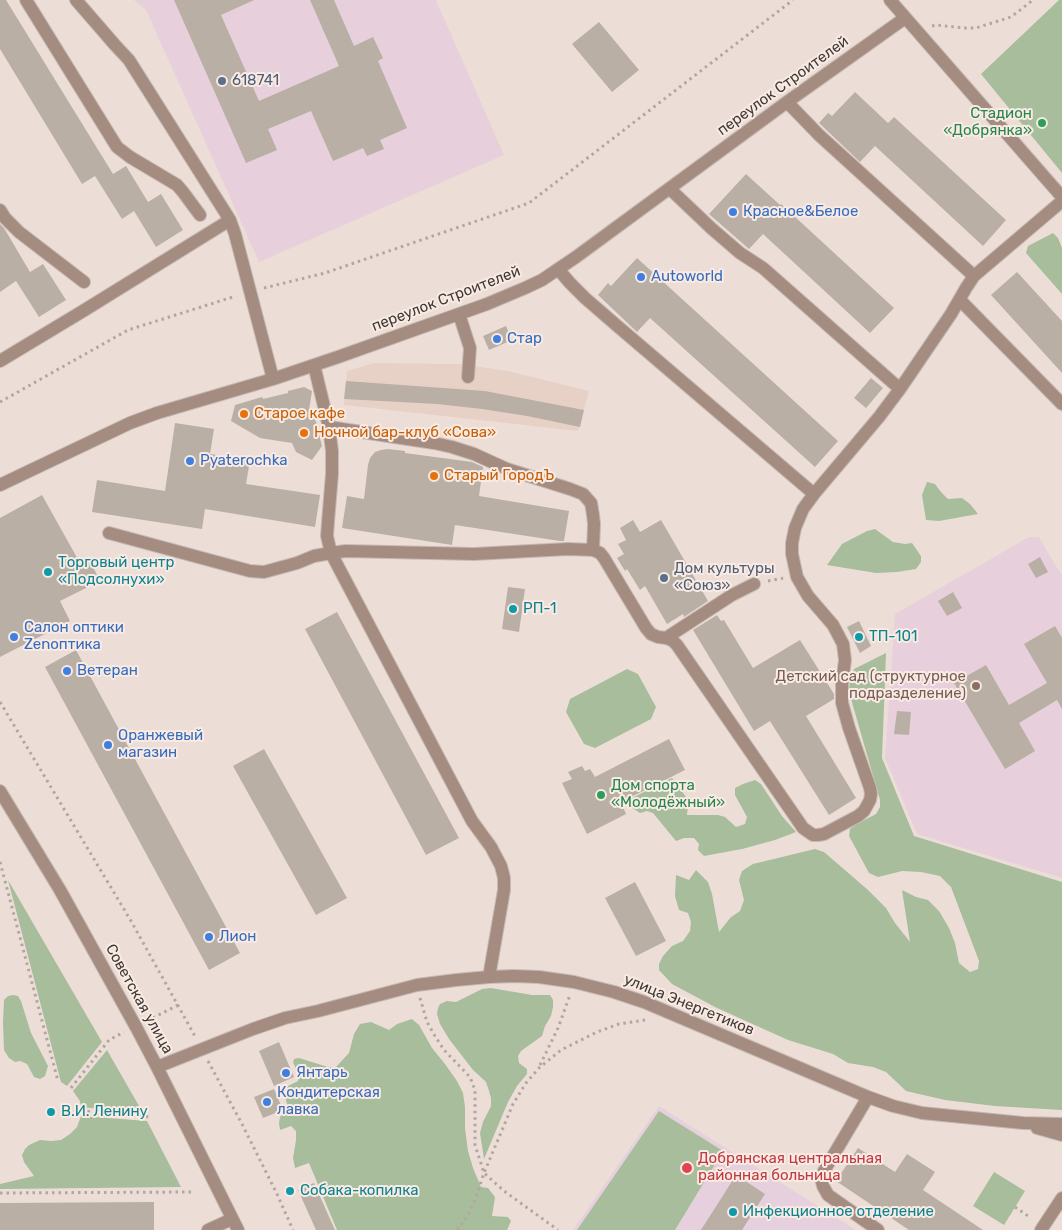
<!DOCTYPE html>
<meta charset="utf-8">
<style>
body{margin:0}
canvas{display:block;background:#ecded7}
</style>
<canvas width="1062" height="1230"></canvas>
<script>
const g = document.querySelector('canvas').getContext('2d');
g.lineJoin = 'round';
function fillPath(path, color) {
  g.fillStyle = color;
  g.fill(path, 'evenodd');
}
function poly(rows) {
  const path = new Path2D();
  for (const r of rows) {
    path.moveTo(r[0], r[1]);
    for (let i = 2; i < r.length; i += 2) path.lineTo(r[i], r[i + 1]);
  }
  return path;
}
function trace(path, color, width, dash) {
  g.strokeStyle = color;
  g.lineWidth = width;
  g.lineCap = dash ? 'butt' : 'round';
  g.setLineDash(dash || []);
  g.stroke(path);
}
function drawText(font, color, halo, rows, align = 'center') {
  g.font = font + ' Rubik,sans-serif';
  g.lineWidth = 4;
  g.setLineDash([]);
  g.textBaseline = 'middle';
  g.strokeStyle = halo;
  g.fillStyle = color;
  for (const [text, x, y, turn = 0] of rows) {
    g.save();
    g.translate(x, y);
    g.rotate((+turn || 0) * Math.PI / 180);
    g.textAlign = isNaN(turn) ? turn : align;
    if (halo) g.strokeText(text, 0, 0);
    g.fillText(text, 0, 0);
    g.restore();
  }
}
fillPath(poly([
 [374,363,461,364,508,371,589,391,578,431,344,405,347,371]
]), '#e7d1c7');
fillPath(poly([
 [134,0,436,0,504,155,259,262,146,10],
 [1029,537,1039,537,1062,576,1062,878,917,834,885,758,895,614]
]), '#e7d0db');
fillPath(poly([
 [659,1106,856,1230,573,1230]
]), '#e6d0dd');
fillPath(poly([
 [1059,0,1062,0,1062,173,981,74],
 [1053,233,1058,238,1062,248,1062,294,1026,253,1028,246],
 [927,482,935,484,941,492,948,499,962,498,970,504,978,514,939,521,926,520,922,495],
 [875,529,893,542,905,544,912,543,921,556,921,562,916,569,897,572,876,573,827,565,842,544,867,531],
 [886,653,882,758,914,836,1062,882,1062,1110,995,1106,945,1100,906,1091,886,1072,873,1067,848,1063,833,1054,788,1040,715,1007,672,984,659,970,659,964,663,956,672,946,683,941,690,931,691,922,688,913,679,910,675,896,676,875,689,880,696,870,708,882,712,894,719,932,731,917,740,911,744,900,739,880,742,871,753,864,815,849,824,852,868,890,886,908,895,923,910,942,902,890,916,897,928,900,939,911,949,928,955,943,959,963,970,972,978,969,979,961,951,887,940,876,921,872,902,871,878,877,869,873,849,836,850,829,855,825,876,814,880,807,880,800,853,706,849,690,850,680,854,669],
 [627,669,638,674,656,707,651,719,595,748,584,744,566,712,570,699],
 [672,778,686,797,688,807,687,815,718,815,725,817,736,827,745,824,747,817,735,795,735,788,743,784,755,780,761,784,782,816,796,832,775,840,742,849,704,856,698,850,699,844,694,838,684,838,676,841,653,813,647,811,640,813,631,807,628,800],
 [8,880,102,1042,67,1086,61,1082],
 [491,988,532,995,550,995,553,1000,553,1007,551,1016,545,1026,542,1036,521,1051,518,1056,519,1063,527,1069,527,1074,517,1086,508,1102,484,1159,480,1133,483,1122,491,1106,491,1098,489,1091,486,1082,473,1070,449,1039,440,1024,437,1014,438,1008,440,1004,447,1001,456,1002,482,989],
 [13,995,18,996,21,1001,31,1033,48,1066,45,1076,40,1079,34,1077,27,1064,20,1061,15,1062,9,1058,4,1050,3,1022,4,1000,8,996],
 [412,1019,419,1025,432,1048,445,1064,457,1081,463,1093,465,1107,465,1128,468,1151,473,1168,481,1187,488,1188,495,1197,492,1216,508,1217,511,1221,507,1230,337,1230,309,1163,295,1168,293,1158,296,1140,296,1131,291,1126,280,1130,279,1123,280,1117,288,1107,286,1100,282,1091,286,1087,298,1081,299,1076,293,1062,294,1059,299,1058,328,1067,336,1067,349,1053,354,1034,360,1024,371,1022,389,1030,397,1024],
 [107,1050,143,1113,81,1107,80,1101,73,1091],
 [659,1111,723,1151,675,1230,577,1230],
 [81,1116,147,1121,181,1187,0,1189,0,1184,34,1176,24,1162,22,1155,25,1149,29,1145,40,1140,51,1141,61,1140,70,1134,77,1127],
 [994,1172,1025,1191,1004,1225,973,1206]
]), '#a7bd9b');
fillPath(poly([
 [0,0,6,0,113,174,126,166,148,202,161,194,183,230,156,247,134,211,122,219,95,176,82,184,0,49],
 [174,0,254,0,221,15,259,101,339,66,310,0,334,0,354,46,373,37,383,58,378,61,407,128,380,140,384,149,367,156,363,148,333,161,311,111,268,129,277,150,246,163],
 [599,22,639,70,612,92,572,44],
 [855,92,888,123,894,117,1006,220,983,246,875,146,860,162,819,123,828,113,832,116],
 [746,174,780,205,781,204,894,308,870,333,763,234,749,249,709,214],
 [0,224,4,228,30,272,43,264,66,300,39,317,16,281,0,292],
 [637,258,838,441,815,467,650,318,637,332,598,295,608,283,611,286],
 [1017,272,1062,321,1062,373,991,295],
 [506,326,512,340,489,350,483,336],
 [871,378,883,388,866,408,854,398],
 [346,381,485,391,584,410,580,427,527,416,482,409,437,404,344,399],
 [304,387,312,391,308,417,315,419,322,446,312,460,296,452,292,443,260,438,231,421,235,405,262,397,263,399,288,393,288,391],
 [175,423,214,429,210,454,250,460,246,484,320,495,315,527,205,509,202,529,92,512,97,480,165,491],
 [388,449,405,451,405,453,472,462,483,467,479,496,569,511,564,541,560,541,455,525,452,545,342,528,347,496,364,499,368,465,370,458,375,452,381,450],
 [42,495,80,563,89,559,100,581,60,601,70,621,0,657,0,518],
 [633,520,640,532,661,520,708,601,684,617,683,614,667,624,645,586,640,590,627,569,625,571,617,558,624,554,618,544,626,540,620,528],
 [1040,557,1048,572,1036,578,1028,564],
 [508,587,525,589,519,632,502,629],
 [953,592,962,608,947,616,938,601],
 [337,612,459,838,426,855,305,629],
 [717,615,721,621,724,620,753,668,800,640,834,694,834,699,806,716,856,798,829,815,770,721,754,731,693,630],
 [859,621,871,646,860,653,847,627],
 [1055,626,1062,638,1062,709,1057,700,1019,723,1035,751,1005,769,954,683,986,665,1009,705,1047,683,1024,644],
 [76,650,240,953,209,970,45,667],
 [897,711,911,712,909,735,894,734],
 [669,739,685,770,621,802,626,814,587,834,562,783,572,779,568,772,582,766,585,771,590,769,595,777],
 [264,749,347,898,316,915,233,766],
 [635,882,666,941,636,956,605,898],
 [279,1042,294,1077,274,1086,259,1051],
 [274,1089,283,1110,263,1118,254,1097],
 [858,1148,895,1172,907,1154,935,1172,923,1190,983,1230,909,1230,836,1181],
 [736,1175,765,1194,742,1230,701,1230],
 [314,1183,335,1230,316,1230,298,1190],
 [154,1202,154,1230,0,1230,0,1203]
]), '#b9afa5');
const minor = poly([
 [26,0,117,147,130,157,177,185,183,192,200,215],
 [76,0,115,45,129,60,230,220,235,234,250,291,273,379],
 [890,0,1062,197],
 [787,102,819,135,974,276],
 [670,189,711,228,740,253,763,268,900,389],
 [0,210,5,218,19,232,84,282],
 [558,269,570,283,585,298,615,324,814,494],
 [960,300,1062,404],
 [459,314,470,348,468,377],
 [0,361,83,311,230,220],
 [314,365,329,427,434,443,452,447,474,454,507,469,570,489,583,494,591,503,593,515,594,524,593,550,600,553,604,558,646,628,651,634,658,637,666,638,672,640,677,645,803,828,813,835,818,835,824,834,858,816,864,811,870,800,871,794,870,788,849,728,842,703,842,684,845,660,843,644,833,625,808,596,797,577,792,554,792,543,795,528,803,509,814,494,879,417,900,389,951,314,966,288,974,276,1062,201],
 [329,427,332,451,332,474,328,522,327,536,331,553,472,821,491,847,501,866,504,878,504,890,489,977],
 [0,485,130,423,157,413,273,379,338,357,487,304,525,288,542,280,576,257,787,102,905,18],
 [109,533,250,571,264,572,297,563,314,556,331,553,346,551,474,554,568,549,593,550],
 [666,638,732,595,754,584],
 [0,791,60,890,136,1027,157,1067,238,1230],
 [157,1067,253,1029,285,1018,318,1011,417,985,456,980,489,977,514,976,539,977,574,982,614,992,644,1002,868,1097,893,1106,922,1113,1023,1123,1062,1124],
 [868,1097,824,1171,821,1178,823,1186,828,1195,878,1230],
 [1037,1128,1062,1135],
 [208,1230,232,1219],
 [1041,1230,1062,1198]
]);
trace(minor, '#c6bab4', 14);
trace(poly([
 [932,26,937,25,964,28,976,28,1011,17,1033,0],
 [264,288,325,273,529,203,793,0],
 [0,402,128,330,236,296],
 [768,581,784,578],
 [0,702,131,921,196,1038],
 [0,862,58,1081],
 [420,998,427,1022,435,1036,444,1050,470,1077,475,1090,475,1145,484,1173,504,1191,558,1230],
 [147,1021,178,1005],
 [208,1061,242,1124,277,1194,293,1230],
 [540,1065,558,1028,570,995],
 [71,1088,109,1040,124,1032],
 [81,1111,151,1117],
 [0,1193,192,1192],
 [1015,1207,1031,1218],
 [457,1230,467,1217,475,1200,484,1173,513,1104,526,1083,539,1068,561,1050,597,1032,619,1024,645,1020]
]), '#b2a6a1', 3, [2.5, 4]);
trace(minor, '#a58c80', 12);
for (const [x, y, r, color] of [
 [222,81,5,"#5c6f8a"],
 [1042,123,5,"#2e9e5b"],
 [733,212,5,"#3f7fe0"],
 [641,277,5,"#3f7fe0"],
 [497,339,5,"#3f7fe0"],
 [244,414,5,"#e8710a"],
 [304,433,5,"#e8710a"],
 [190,461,5,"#3f7fe0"],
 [434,476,5,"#e8710a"],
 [48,572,5,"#0f9aa8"],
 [664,578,5,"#5c6f8a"],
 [513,609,5,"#0f9aa8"],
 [14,637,5,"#3f7fe0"],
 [859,637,5,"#0f9aa8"],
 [67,671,5,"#3f7fe0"],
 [976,686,5,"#8d6e63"],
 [108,745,5,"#3f7fe0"],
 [601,795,5,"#2e9e5b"],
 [209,937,5,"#3f7fe0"],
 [286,1073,5,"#3f7fe0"],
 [267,1102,5,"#3f7fe0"],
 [51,1112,5,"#0f9aa8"],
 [687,1168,6,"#e0444e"],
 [290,1191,5,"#0f9aa8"],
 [733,1212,5,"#0f9aa8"]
]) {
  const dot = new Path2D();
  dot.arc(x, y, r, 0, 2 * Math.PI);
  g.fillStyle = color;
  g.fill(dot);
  trace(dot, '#f9ebe4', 2);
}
drawText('15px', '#4e5e75', '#f9ebe4', [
 ["618741",232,81],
 ["Дом культуры",674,569],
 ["«Союз»",674,586]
], 'left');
drawText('15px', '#403a37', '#f9ebe4', [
 ["переулок Строителей",783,86,-36],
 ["переулок Строителей",446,299,-21],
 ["Советская улица",139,999,61],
 ["улица Энергетиков",689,1005,22]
]);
drawText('15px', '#27864d', '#f9ebe4', [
 ["Стадион",1032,114],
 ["«Добрянка»",1032,131],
 ["Дом спорта",611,786,"left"],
 ["«Молодёжный»",611,803,"left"]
], 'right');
drawText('15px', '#366cbe', '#f9ebe4', [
 ["Красное&Белое",743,212],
 ["Autoworld",651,277],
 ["Стар",507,339],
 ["Pyaterochka",200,461],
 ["Салон оптики",24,628],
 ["Zenоптика",24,645],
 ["Ветеран",77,671],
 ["Оранжевый",118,736],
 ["магазин",118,753],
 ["Лион",219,937],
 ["Янтарь",296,1073],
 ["Кондитерская",277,1093],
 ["лавка",277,1110]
], 'left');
drawText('15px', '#c56008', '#f9ebe4', [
 ["Старое кафе",254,414],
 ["Ночной бар-клуб «Сова»",314,433],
 ["Старый ГородЪ",444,476]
], 'left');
drawText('15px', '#0d838f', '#f9ebe4', [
 ["Торговый центр",58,563],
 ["«Подсолнухи»",58,580],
 ["РП-1",523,609],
 ["ТП-101",869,637],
 ["В.И. Ленину",61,1112],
 ["Собака-копилка",300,1191],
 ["Инфекционное отделение",743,1212]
], 'left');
drawText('15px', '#785e54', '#f9ebe4', [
 ["Детский сад (структурное",966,677],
 ["подразделение)",966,694]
], 'right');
drawText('15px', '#be3a42', '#f9ebe4', [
 ["Добрянская центральная",698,1159],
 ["районная больница",698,1176]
], 'left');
</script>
